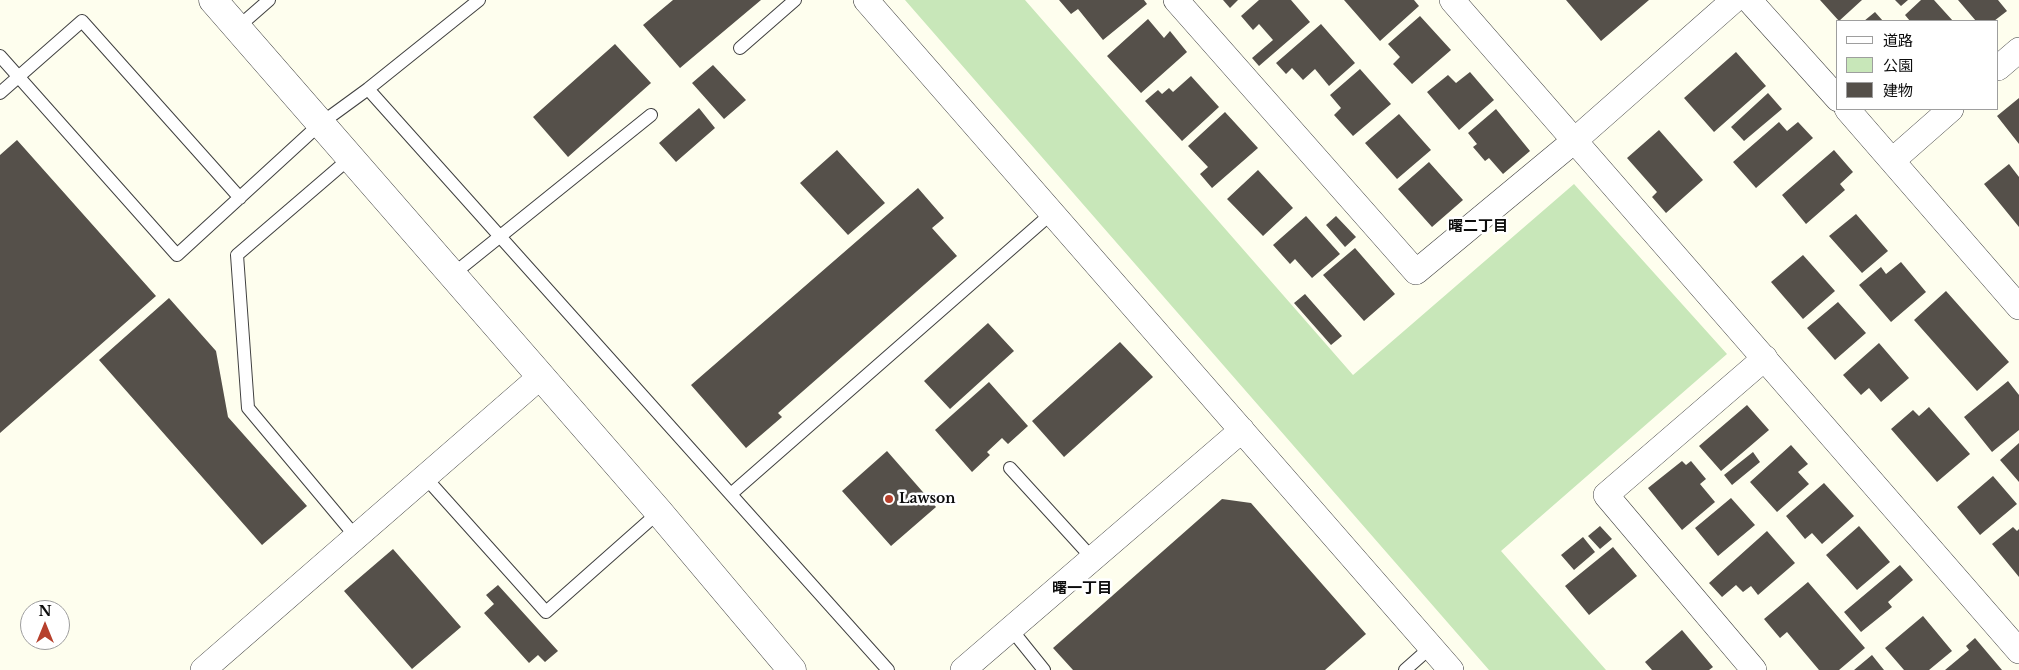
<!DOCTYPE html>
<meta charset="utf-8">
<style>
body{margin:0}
#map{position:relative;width:2019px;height:670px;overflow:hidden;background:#fefeee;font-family:"Libre Baskerville","Noto Sans JP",serif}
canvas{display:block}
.legend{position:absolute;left:1836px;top:20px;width:162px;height:90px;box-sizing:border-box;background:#fff;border:1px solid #9e9e9e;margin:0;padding:6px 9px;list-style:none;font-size:15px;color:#0d0d0d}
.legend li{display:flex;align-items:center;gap:10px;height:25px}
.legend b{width:25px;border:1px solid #9e9e9e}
.north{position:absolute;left:20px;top:600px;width:50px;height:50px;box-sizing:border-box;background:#fff;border:1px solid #9e9e9e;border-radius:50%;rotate:0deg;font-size:14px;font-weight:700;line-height:20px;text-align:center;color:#0d0d0d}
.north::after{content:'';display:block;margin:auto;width:18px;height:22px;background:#b6402c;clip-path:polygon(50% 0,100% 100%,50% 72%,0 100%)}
</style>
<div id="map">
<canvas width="2019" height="670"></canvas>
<ul class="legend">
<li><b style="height:6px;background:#fff"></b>道路</li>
<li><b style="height:14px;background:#c8e7b9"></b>公園</li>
<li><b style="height:14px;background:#55504a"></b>建物</li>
</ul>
<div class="north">N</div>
</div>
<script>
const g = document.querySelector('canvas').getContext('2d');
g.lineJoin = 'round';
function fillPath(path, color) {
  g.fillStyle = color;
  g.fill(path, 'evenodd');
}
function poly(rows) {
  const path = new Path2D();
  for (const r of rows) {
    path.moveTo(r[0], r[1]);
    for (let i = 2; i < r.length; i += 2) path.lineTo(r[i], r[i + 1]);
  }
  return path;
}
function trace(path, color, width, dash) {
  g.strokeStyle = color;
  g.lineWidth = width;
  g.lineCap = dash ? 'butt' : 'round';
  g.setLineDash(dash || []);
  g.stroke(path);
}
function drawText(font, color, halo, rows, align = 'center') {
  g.font = font + ' "Libre Baskerville","Noto Sans JP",serif';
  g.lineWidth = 5;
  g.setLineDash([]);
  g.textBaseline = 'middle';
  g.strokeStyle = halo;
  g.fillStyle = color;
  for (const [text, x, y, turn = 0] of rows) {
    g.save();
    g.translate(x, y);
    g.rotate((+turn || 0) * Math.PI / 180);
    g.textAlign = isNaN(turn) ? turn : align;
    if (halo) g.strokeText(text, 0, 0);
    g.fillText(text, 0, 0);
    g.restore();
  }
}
fillPath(poly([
 [905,0,1025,0,1353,375,1574,184,1727,354,1501,551,1606,670,1489,670]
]), '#c8e7b9');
fillPath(poly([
 [673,0,761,0,680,68,643,25],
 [1059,0,1144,0,1147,4,1103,40,1078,9,1071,14],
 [1223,0,1238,0,1230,8],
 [1259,0,1291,0,1310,22,1259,66,1252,58,1273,40,1259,24,1253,30,1241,16],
 [1344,0,1414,0,1419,6,1380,41],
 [1566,0,1649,0,1601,41],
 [1820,0,1862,0,1839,21],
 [1895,0,1908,0,1901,6],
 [1921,0,1934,0,1953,21,1910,21,1905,15],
 [1958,0,1998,0,2007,11,1994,21,1976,21],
 [1875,12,1883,21,1864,21],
 [1420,16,1451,50,1412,84,1393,64,1400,57,1388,44],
 [1148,19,1164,38,1170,31,1187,52,1141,93,1107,56],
 [1321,24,1355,63,1329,86,1315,69,1303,80,1292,68,1286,74,1276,63],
 [615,44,651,83,568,157,533,117],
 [1736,52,1766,86,1714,132,1684,98],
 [713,65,746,100,724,119,692,83],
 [1360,69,1391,104,1353,136,1334,115,1341,108,1330,95],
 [1470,72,1494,100,1459,130,1427,92,1448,75,1456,83],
 [1191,76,1219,107,1182,141,1145,101,1158,90,1162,94,1169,88,1173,92],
 [1768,93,1782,109,1744,141,1731,127],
 [2019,98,2019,144,1997,116],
 [699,108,715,128,676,162,659,143],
 [1496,109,1530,151,1503,174,1489,158,1485,161,1473,147,1477,144,1468,133],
 [1225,112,1258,148,1212,188,1200,174,1208,167,1188,146],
 [1399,114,1431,150,1397,179,1365,143],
 [1779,122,1787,131,1798,122,1813,138,1756,188,1733,162],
 [1659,130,1703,180,1666,213,1652,197,1657,192,1627,158],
 [17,140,156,296,0,433,0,155],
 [837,150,885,203,848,235,800,183],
 [1834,150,1853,172,1840,184,1845,190,1806,224,1782,195],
 [1429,162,1463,200,1432,227,1398,189],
 [2009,164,2019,177,2019,227,1984,184],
 [1258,170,1293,208,1263,236,1227,199],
 [918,188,944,218,932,228,957,256,778,413,782,417,746,448,691,385],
 [1856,214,1888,251,1862,273,1829,236],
 [1306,216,1340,254,1312,278,1295,259,1290,264,1273,245],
 [1336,216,1356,237,1345,247,1326,225],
 [1355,248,1395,294,1364,321,1323,275],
 [1803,255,1835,291,1803,319,1771,282],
 [1901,262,1926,292,1891,322,1859,285,1881,267,1886,274],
 [1946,291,2009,362,1977,391,1914,320],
 [1305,294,1342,336,1331,345,1294,303],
 [169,298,216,351,228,417,307,506,262,545,99,360],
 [1838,302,1866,333,1835,360,1807,328],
 [988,323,1014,351,950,409,924,381],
 [1120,342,1153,377,1064,457,1032,421],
 [1879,343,1909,378,1881,402,1869,388,1861,395,1843,375],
 [2008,381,2019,395,2019,430,1992,452,1964,417],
 [989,382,1028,426,1008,444,1002,438,987,452,990,455,972,472,935,430],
 [1747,405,1769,430,1721,471,1699,446],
 [1929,407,1970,454,1937,482,1891,429,1913,410,1919,416],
 [2019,443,2019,482,2000,460],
 [1791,445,1808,464,1798,472,1809,484,1777,512,1750,482],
 [887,451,936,507,891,546,842,491],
 [1753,452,1760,462,1732,485,1724,475],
 [1682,461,1686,465,1691,461,1706,479,1700,484,1715,502,1682,530,1648,488],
 [1993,476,2017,504,1980,535,1957,507],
 [1824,483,1854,516,1822,544,1812,533,1805,539,1786,516],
 [1731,498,1755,525,1718,556,1695,528],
 [1222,499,1251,503,1366,634,1325,670,1073,670,1053,648],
 [1600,526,1612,539,1600,549,1588,536],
 [1859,526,1890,562,1857,590,1826,555],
 [2013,527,2017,531,2019,529,2019,577,1992,544],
 [1767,531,1795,563,1758,595,1751,586,1743,592,1736,585,1722,597,1709,583],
 [1583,537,1595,552,1574,570,1561,555],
 [1613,547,1637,576,1589,615,1565,586],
 [393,549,461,627,412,669,344,591],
 [1900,565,1913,580,1888,602,1892,607,1861,632,1844,612],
 [1808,582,1865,648,1839,670,1819,670,1787,632,1780,638,1764,619],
 [498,585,558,651,545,662,538,655,529,663,484,613,494,604,486,595],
 [1923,616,1952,651,1929,670,1904,670,1885,648],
 [1682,630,1713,667,1709,670,1652,670,1645,662],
 [1975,638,2002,670,1945,670,1969,650,1966,646],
 [1872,655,1884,670,1854,670]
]), '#55504a');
const service = poly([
 [237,28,269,0],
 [740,48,795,0],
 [0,56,177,255,320,124,368,89,479,0],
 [368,89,888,670],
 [0,93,82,21,240,198],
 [350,158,237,255,248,408,356,537],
 [452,275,651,115],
 [1010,468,1093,559],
 [425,477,546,612,659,512],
 [731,494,1052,213],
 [1011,629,1044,670],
 [1405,670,1431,647]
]);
const minor = poly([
 [866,0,1451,670],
 [1176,0,1416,272,1574,141,1734,0],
 [1452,0,2019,651],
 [1749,0,1838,99],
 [1998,68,2019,50],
 [1847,109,2019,307],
 [1893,160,1951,109],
 [203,670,540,377],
 [963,670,1242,430],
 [1754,670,1606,495,1765,358]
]);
const tertiary = poly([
 [213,0,659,512,792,670]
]);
trace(service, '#404040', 14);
trace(minor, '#404040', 26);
trace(tertiary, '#404040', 29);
trace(service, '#fff', 12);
trace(minor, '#fff', 25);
trace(tertiary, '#fff', 28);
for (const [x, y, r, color] of [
 [889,499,5,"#b6402c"]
]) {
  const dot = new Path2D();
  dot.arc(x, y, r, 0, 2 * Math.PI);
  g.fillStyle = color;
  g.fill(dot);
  trace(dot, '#fff', 2);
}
drawText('bold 14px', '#0d0d0d', '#fff', [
 ["Lawson",899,499]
], 'left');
drawText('bold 15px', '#0d0d0d', '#fff', [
 ["曙二丁目",1478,227],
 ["曙一丁目",1082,589]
]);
</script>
